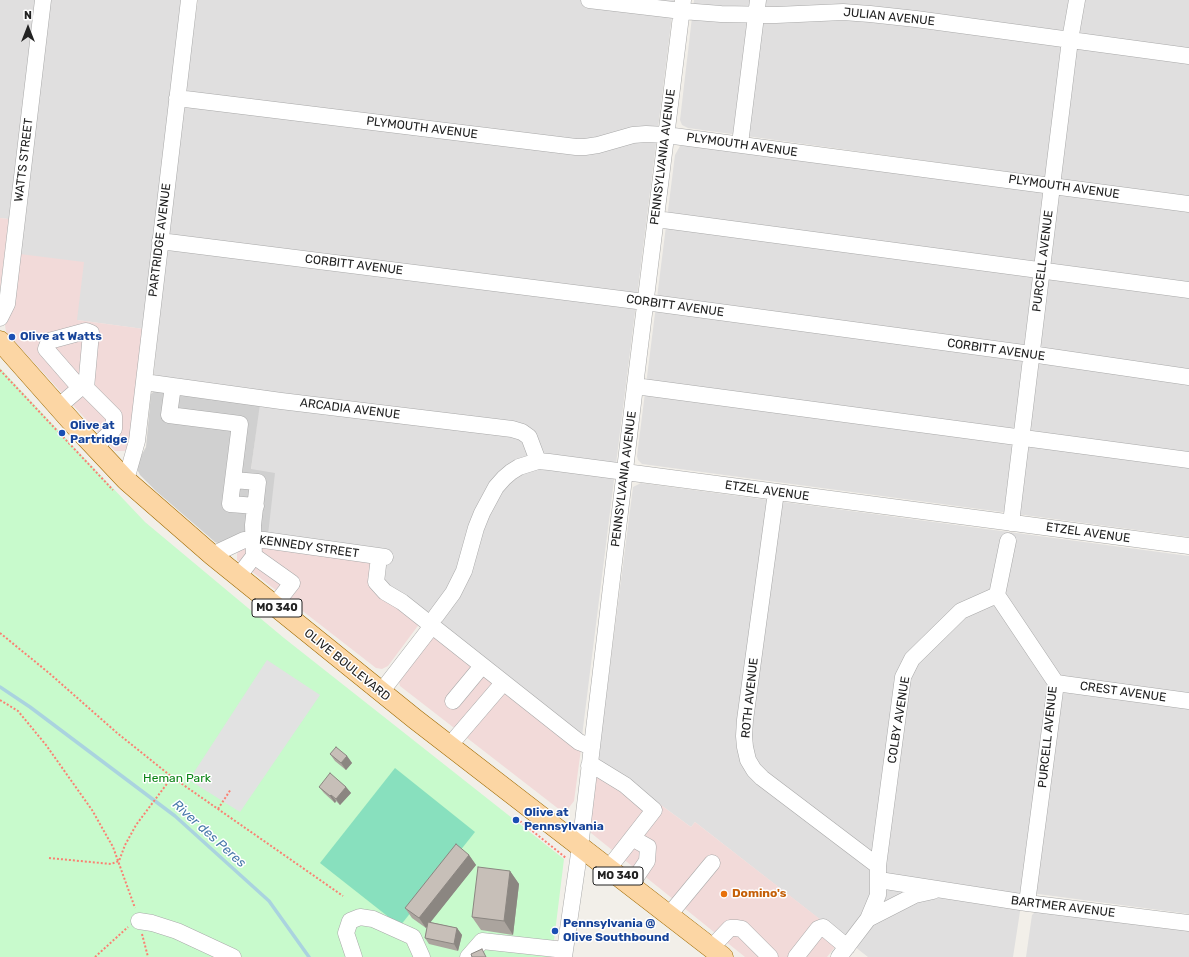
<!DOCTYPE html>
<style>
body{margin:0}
#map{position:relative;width:1189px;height:957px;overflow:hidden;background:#f2efe9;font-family:Rubik,sans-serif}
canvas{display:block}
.north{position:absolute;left:8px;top:8px;width:40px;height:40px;-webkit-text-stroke:3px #fff;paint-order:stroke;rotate:0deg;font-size:11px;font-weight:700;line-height:16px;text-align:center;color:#222}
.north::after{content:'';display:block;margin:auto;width:14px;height:18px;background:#222;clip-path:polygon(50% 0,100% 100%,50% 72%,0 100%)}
</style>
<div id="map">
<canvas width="1189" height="957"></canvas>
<div class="north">N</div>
</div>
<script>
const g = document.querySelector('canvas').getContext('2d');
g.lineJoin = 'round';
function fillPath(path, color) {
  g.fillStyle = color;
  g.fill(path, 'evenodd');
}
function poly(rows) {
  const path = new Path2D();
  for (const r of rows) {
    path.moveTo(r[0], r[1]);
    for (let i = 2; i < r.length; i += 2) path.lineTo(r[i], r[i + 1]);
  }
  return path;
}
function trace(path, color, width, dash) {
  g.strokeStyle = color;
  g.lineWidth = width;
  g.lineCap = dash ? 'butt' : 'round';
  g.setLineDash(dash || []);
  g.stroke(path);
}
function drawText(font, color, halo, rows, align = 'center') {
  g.font = font + ' Rubik,sans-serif';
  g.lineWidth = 3;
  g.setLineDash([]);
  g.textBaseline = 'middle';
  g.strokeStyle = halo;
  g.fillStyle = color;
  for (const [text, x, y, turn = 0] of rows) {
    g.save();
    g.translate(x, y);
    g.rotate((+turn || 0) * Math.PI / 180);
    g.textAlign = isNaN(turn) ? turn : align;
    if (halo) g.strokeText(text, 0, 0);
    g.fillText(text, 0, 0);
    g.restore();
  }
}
fillPath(poly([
 [0,0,183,0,180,24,194,27,198,0,674,0,582,736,384,584,388,552,268,535,251,470,261,391,154,376,154,371,158,331,77,320,20,254,24,221,0,218],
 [694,0,1189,0,1189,197,688,128,682,125,680,120],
 [685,144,1189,212,1189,537,642,464,638,460,637,456,675,155,680,146],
 [641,483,1189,556,1189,914,1023,892,1013,957,868,957,695,822,691,827,598,759,633,487],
 [1036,911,1189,930,1189,957,1026,957,1032,915]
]), '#e0dfdf');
fillPath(poly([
 [0,218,9,219,0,291],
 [20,254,84,262,77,320,144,329,129,449,124,451,115,451,6,332,5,325],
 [254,544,372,561,370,579,420,623,388,666,382,669,376,668,237,560,237,554,239,550],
 [434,633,581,749,574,801,567,810,560,810,400,686,399,682],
 [598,759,691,827,695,822,843,937,827,957,745,957,591,833,590,827]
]), '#f2dad9');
fillPath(poly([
 [154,391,260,404,251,469,275,473,268,535,220,544,215,542,156,491,140,475,137,469,137,463,146,447,151,394]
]), '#d0d0d0');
fillPath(poly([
 [0,368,73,446,145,522,284,638,564,859,552,957,0,957]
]), '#c8facc');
fillPath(poly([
 [395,768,475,832,400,926,320,863]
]), '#88e0be');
fillPath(poly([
 [267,660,320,695,240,812,189,780]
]), '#e2e2e2');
trace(poly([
 [0,687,30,707,175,816,269,901,309,957]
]), '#aad3df', 3.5);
const minor = poly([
 [589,0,682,11,721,14,776,15,843,12,870,14,916,19,1189,56],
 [177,98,576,147,585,147,598,145,633,135,646,134,666,135,1189,204],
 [740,144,758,0],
 [656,219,1189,290],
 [160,241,645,302,1031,354,1189,377],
 [0,318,7,304,43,0],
 [144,382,281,401,512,429,522,432,529,437,538,461],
 [173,386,169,415,240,424,233,480,258,482,253,525,254,556,238,577],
 [635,386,1189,460],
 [80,388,46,349,49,341,86,331,91,333,86,388],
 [58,407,80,388,86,388,114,416,114,429,95,447],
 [126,480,137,441,189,0],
 [233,480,230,504,256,506],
 [776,492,745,720,744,736,745,747,748,760,754,770,762,778,878,866],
 [1011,523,1052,186,1070,40,1077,0],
 [1008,541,997,595,1056,683,1027,903],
 [212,555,244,540,264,540,385,557],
 [254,556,292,583,274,606],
 [379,557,376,582,385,592,402,602,579,742,592,747],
 [436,616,453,593,464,571,476,528,482,513,496,487,504,478,511,472,519,467,538,461,549,462,1189,546],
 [1056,683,1189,701],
 [381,692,432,626],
 [453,701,482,666],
 [449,746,503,683],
 [589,766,594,766,625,785,654,810,608,869],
 [879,880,1027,903,1189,923],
 [630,886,647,861,648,847,632,838],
 [669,915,712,863],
 [868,919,915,895,933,891],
 [139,921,152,923,177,931,233,957],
 [711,948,730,928,736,928,742,929,770,957],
 [354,957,346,933,350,921,360,917,373,919,413,937,422,957],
 [468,957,482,941,565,950],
 [564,957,580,847,635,386,683,0],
 [796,957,818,929,823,927,847,947],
 [839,957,868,919,878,895,878,866,903,677,912,659,961,611,997,595]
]);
const major = poly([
 [0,341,78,429,126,480,212,555,415,719,723,957]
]);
trace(minor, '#a9a9a9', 17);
trace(major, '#a06b00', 21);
trace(poly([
 [0,370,113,490],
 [0,633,49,673,116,732,172,777,343,896],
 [0,700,18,711,46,745,92,810,113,847,135,908],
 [218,809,231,789],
 [520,821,566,858],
 [49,858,111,864,119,861,125,845,136,825,172,777],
 [142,934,148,957],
 [95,957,128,927]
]), '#fa8072', 2, [2, 2]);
trace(minor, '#fff', 16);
trace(major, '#fcd6a4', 20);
fillPath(poly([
 [330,754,347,756,352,763,346,770,335,761],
 [319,787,346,787,351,793,340,805,336,801,335,803,324,793],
 [469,855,476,865,430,922,457,928,462,935,458,951,429,944,425,938,427,927,426,928,412,918,405,908],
 [510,871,519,884,513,935,481,930,472,917]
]), '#aba49e');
fillPath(poly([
 [347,756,352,763,346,770,341,763],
 [346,787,351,793,340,805,336,799],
 [331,795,336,801,335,803,330,796],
 [469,855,476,865,426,928,419,918],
 [510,871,519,884,513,935,504,921],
 [457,928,462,935,458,951,454,944]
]), '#8b8681');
const building = poly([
 [336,747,347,756,341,763,330,754,336,747],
 [330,773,346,787,336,799,331,795,330,796,319,787,330,773],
 [456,844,469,855,419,918,405,908,456,844],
 [478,867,510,871,504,921,472,917,478,867],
 [428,922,457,928,454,944,425,938,428,922],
 [482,949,486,957,472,957,471,954,482,949]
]);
fillPath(building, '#c7bfb8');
trace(building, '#8b8681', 1);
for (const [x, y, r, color] of [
 [12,337,4,"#1a4fb4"],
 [62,433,4,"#1a4fb4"],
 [516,820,4,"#1a4fb4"],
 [724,894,4,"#e8710a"],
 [555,931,4,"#1a4fb4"]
]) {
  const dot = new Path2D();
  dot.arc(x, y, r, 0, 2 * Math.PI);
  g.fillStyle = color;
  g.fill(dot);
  trace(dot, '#fff', 1.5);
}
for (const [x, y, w] of [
 [277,608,50],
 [618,876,50]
]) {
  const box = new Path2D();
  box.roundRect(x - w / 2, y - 9, w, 18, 3);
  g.fillStyle = '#fff';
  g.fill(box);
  trace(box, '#222', 1);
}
drawText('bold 11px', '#222', null, [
 ["MO 340",277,608],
 ["MO 340",618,876]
]);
drawText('12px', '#222', '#fff', [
 ["JULIAN AVENUE",889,17,6],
 ["PLYMOUTH AVENUE",422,128,7],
 ["PLYMOUTH AVENUE",742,145,8],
 ["PENNSYLVANIA AVENUE",663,157,-83],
 ["WATTS STREET",24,160,-83],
 ["PLYMOUTH AVENUE",1064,187,8],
 ["PARTRIDGE AVENUE",160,240,-83],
 ["PURCELL AVENUE",1043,261,-83],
 ["CORBITT AVENUE",354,265,7],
 ["CORBITT AVENUE",675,306,8],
 ["CORBITT AVENUE",996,350,8],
 ["ARCADIA AVENUE",350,409,7],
 ["PENNSYLVANIA AVENUE",624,479,-83],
 ["ETZEL AVENUE",767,491,8],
 ["ETZEL AVENUE",1088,533,8],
 ["KENNEDY STREET",309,547,8],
 ["OLIVE BOULEVARD",347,665,39],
 ["CREST AVENUE",1123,692,8],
 ["ROTH AVENUE",750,698,-84],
 ["COLBY AVENUE",899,720,-81],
 ["PURCELL AVENUE",1048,737,-84],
 ["BARTMER AVENUE",1063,907,7]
]);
drawText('bold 12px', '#164399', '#fff', [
 ["Olive at Watts",20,337],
 ["Olive at",70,426],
 ["Partridge",70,440],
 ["Olive at",524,813],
 ["Pennsylvania",524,827],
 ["Pennsylvania @",563,924],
 ["Olive Southbound",563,938]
], 'left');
drawText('12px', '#0c8416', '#fff', [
 ["Heman Park",177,779]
]);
drawText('bold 12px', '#c56008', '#fff', [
 ["Domino's",732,894]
], 'left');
drawText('italic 13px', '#4a7aab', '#fff', [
 ["River des Peres",209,834,42]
]);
</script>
